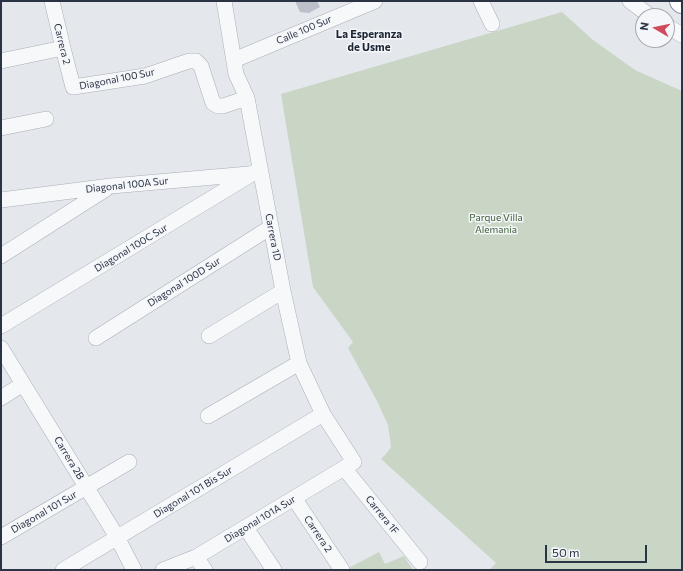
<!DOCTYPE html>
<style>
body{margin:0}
#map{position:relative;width:683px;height:571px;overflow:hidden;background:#e4e7ec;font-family:Commissioner,sans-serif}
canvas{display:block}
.frame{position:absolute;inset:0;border:2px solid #2b3445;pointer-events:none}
.north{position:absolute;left:635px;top:8px;width:40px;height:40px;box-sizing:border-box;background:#f4f6f9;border:1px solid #a4a8b1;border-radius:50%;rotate:279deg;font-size:11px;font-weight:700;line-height:16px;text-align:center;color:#2b3445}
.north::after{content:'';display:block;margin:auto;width:14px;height:18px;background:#d1495b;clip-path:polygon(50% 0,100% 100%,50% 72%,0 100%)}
.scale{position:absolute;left:545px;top:545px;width:102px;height:18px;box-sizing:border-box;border:2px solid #2b3445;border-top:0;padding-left:5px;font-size:12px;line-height:14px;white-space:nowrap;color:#2b3445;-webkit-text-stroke:3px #f4f6f9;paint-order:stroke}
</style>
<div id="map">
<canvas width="683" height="571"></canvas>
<div class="frame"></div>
<div class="north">N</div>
<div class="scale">50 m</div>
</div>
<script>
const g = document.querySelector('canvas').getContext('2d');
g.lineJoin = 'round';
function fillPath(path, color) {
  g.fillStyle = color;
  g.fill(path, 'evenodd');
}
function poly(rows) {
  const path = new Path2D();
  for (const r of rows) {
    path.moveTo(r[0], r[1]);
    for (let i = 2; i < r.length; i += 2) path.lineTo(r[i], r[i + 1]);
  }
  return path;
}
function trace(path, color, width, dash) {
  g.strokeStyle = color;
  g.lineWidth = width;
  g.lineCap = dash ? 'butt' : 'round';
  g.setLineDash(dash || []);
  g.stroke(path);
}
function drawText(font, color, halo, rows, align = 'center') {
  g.font = font + ' Commissioner,sans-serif';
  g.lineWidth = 3;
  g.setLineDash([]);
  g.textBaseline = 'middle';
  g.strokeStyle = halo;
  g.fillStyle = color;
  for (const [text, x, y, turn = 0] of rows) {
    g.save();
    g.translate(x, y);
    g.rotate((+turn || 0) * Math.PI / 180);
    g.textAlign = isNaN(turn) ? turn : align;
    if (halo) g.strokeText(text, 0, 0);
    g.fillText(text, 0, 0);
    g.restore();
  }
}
fillPath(poly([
 [562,12,593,40,635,70,682,91,682,570,489,570,496,563,381,459,386,454,391,447,388,425,377,401,348,348,353,342,313,287,281,94],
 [379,552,385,564,404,556,413,570,345,570]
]), '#c9d6c5');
fillPath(poly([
 [295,1,317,1,320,7,309,13,300,12]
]), '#bbc0ca');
const street = poly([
 [52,1,63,48,73,87,145,76,189,61,196,61,201,66,213,103,218,106,223,106,247,98],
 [481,1,492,24],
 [630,1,650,16],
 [667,26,682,35],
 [234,60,375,1],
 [1,61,63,48],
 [1,128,46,119],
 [1,200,111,186,249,174],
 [1,256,106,189],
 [1,326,260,169],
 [209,336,283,291],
 [96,338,271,227],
 [1,348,117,537,134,570],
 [1,398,23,384],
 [208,416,299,363],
 [344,468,420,562],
 [294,498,342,570],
 [246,528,274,570],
 [1,537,129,462],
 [196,557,205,570],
 [63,570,323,414],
 [163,570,196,557,354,462,323,414,299,363,283,291,247,98,236,74,224,1]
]);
const highway = poly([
 [681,1,682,2]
]);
trace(street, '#a9aeb7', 16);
trace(highway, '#8b94a3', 24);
trace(street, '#f7f8fa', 15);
trace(highway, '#fff', 22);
drawText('10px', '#2b3445', '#f4f6f9', [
 ["Calle 100 Sur",304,30,-23],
 ["Carrera 2",62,44,76],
 ["Diagonal 100 Sur",117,79,-11],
 ["Diagonal 100A Sur",127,185,-6],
 ["Carrera 1D",273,237,79],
 ["Diagonal 100C Sur",131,248,-31],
 ["Diagonal 100D Sur",184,282,-32],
 ["Carrera 2B",69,458,59],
 ["Diagonal 101 Bis Sur",193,492,-31],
 ["Diagonal 101 Sur",44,512,-30],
 ["Carrera 1F",382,515,51],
 ["Diagonal 101A Sur",260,519,-31],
 ["Carrera 2",318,534,56]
]);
drawText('10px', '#3f6138', '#f4f6f9', [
 ["Parque Villa",496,218],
 ["Alemania",496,230]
]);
drawText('bold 11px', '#1d2536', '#f4f6f9', [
 ["La Esperanza",369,34],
 ["de Usme",369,47]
]);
</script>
